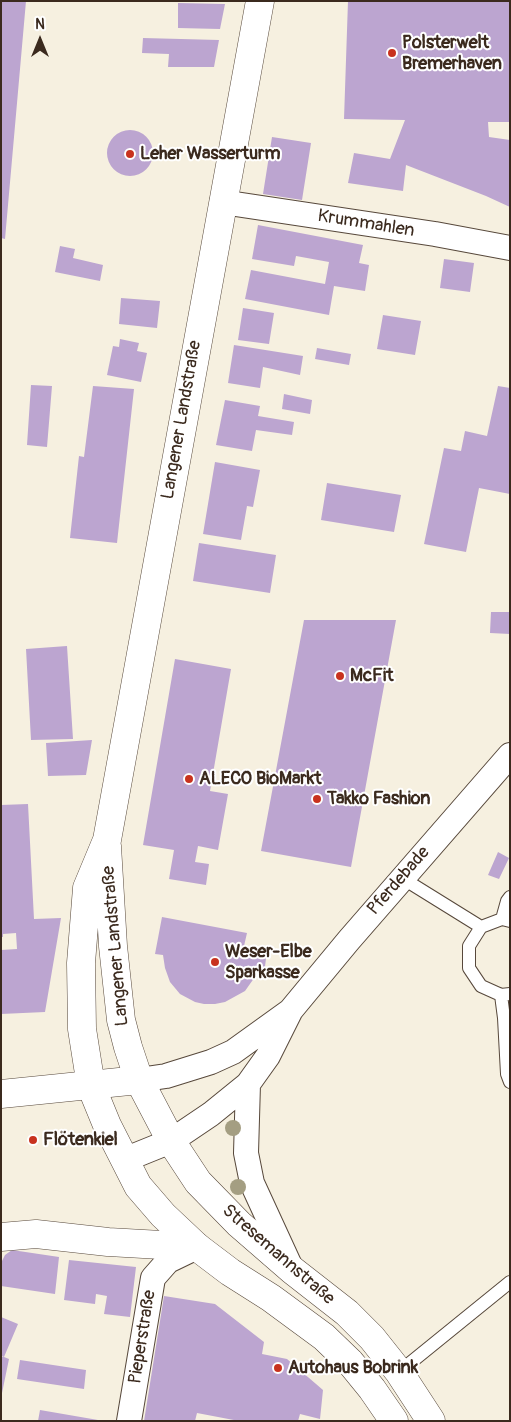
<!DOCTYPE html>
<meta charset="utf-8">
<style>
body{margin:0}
#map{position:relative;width:511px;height:1422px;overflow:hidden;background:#f6f0e0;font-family:Pangolin,sans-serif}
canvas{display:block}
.frame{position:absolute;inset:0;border:2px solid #3b2a1e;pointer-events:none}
.north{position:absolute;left:15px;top:15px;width:50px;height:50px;-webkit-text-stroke:4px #fff;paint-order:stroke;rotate:0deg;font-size:14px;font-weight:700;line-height:20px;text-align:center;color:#3b2a1e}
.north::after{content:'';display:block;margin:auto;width:18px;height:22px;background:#3b2a1e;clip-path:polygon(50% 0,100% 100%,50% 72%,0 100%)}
</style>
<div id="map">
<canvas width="511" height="1422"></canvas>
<div class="frame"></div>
<div class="north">N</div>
</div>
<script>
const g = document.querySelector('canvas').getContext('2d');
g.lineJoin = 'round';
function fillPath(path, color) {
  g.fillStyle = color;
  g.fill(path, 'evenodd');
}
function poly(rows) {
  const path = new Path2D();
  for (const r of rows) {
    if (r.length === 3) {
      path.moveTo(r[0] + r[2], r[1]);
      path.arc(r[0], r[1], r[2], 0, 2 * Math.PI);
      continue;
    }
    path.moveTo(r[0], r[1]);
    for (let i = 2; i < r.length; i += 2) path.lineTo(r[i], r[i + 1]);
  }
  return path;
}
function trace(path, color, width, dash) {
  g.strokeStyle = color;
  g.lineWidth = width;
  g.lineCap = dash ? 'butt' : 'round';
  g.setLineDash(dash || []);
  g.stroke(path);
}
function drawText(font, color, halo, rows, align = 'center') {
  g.font = font + ' Pangolin,sans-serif';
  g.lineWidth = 4;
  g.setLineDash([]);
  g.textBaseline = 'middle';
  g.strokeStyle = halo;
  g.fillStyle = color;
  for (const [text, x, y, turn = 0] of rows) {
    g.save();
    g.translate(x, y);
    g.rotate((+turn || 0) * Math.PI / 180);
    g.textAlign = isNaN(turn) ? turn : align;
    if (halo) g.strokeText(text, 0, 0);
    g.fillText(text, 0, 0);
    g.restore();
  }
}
fillPath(poly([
 [1,1,26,1,5,239,1,238],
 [348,1,510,1,510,122,488,122,489,137,510,140,510,207,486,196,406,165,403,191,348,183,354,153,390,159,405,120,344,119],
 [178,3,225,4,220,29,178,28],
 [143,38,219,40,214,67,168,67,169,54,142,53],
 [130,153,23],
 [272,137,311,143,302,200,263,194],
 [258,225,363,245,359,263,369,265,365,291,334,286,329,315,245,299,251,270,325,284,329,262,296,256,294,266,252,259],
 [60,246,75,249,73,258,103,265,100,281,55,272],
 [444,259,474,263,470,292,440,288],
 [121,298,160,301,157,328,119,324],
 [243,308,274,313,269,344,238,340],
 [383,315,421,321,415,355,377,349],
 [120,339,139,343,137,351,147,353,141,382,107,375,113,346,119,347],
 [234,345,303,356,300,375,263,367,260,388,228,383],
 [317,348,351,354,349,365,315,359],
 [31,385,52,386,47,447,27,445],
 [93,386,134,389,117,543,70,538,79,456,84,457],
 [498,386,510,388,510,494,479,488,466,552,424,544,444,448,461,451,465,431,487,436],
 [284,394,312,400,310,414,282,409],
 [225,400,260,406,258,416,294,422,292,435,256,430,252,451,216,445],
 [215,462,260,470,253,507,247,506,241,540,203,534],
 [327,483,401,495,394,532,321,520],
 [199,543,276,555,270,593,193,581],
 [491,612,510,612,510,634,490,633],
 [304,620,396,620,351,867,261,851],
 [67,646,73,739,31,740,26,649],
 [175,659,231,669,210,791,228,794,218,850,198,846,195,862,209,864,206,885,169,879,174,850,143,845],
 [92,740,86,775,48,776,46,743],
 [28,804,34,919,61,918,45,1012,1,1014,1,950,17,949,16,933,3,934,3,937,1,937,1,805],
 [498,852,509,858,499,879,488,875],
 [162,917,247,933,244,946,267,950,264,975,257,974,245,991,225,1002,215,1004,204,1004,195,1002,180,994,170,982,165,968,163,955,155,954],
 [12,1250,59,1257,55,1294,1,1286,1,1263,5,1255],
 [69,1260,136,1267,130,1317,104,1314,107,1296,96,1294,95,1304,64,1300],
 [164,1296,215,1304,264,1342,262,1354,287,1359,323,1390,320,1419,300,1414,298,1421,239,1421,197,1413,195,1421,144,1421],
 [1,1317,18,1324,4,1357,9,1359,2,1393,1,1357,4,1357,1,1356],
 [20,1360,86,1370,84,1389,17,1379],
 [40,1410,98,1420,98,1421,38,1421]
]), '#bca5d0');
const service = poly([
 [402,878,481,927],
 [502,919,507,901,510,897],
 [510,921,502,919,481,927,469,946,469,968,481,986,501,995,510,994],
 [501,995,504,1018,507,1074,510,1082],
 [399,1372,510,1282]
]);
const minor = poly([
 [222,202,435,234,510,248],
 [139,1080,166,1076,211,1062,233,1052,290,1011],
 [248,1084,246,1153,252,1183,292,1270],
 [124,1160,171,1141,211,1114,248,1084,268,1056,291,1010,349,940,510,755],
 [129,1421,153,1278,168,1261,197,1247]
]);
const tertiary = poly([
 [1,1094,139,1080],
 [1,1237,36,1234,108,1242,197,1247]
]);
const primary = poly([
 [260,1,107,840,87,888,81,963,82,1029,91,1086,107,1125,138,1186,163,1215,197,1247,230,1272,271,1298,324,1337,350,1362,372,1389,394,1421],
 [107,846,113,946,121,1020,128,1047,139,1080,171,1141,198,1182,239,1224,292,1270,347,1313,372,1338,399,1372,431,1421]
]);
trace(service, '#57483b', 14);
trace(minor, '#57483b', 26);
trace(tertiary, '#57483b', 29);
trace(primary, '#57483b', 29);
trace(service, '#fff', 12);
trace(minor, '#fff', 24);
trace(tertiary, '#fff', 28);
trace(primary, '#fff', 28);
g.fillStyle = '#a49e82';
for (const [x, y] of [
 [233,1128],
 [238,1187]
]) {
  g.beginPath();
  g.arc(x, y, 8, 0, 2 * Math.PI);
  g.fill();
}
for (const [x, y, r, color] of [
 [392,53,5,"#c8321e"],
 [130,154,5,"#c8321e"],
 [340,676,5,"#c8321e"],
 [189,779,5,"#c8321e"],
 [317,799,5,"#c8321e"],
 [215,962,5,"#c8321e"],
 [33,1140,5,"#c8321e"],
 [278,1368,5,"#c8321e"]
]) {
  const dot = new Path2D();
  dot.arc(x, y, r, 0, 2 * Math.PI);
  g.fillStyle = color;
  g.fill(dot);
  trace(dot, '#fff', 2);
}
drawText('bold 18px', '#3b2a1e', '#fff', [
 ["Polsterwelt",402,43],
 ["Bremerhaven",402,64],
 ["Leher Wasserturm",140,154],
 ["McFit",350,676],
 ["ALECO BioMarkt",199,779],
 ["Takko Fashion",327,799],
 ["Weser-Elbe",225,952],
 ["Sparkasse",225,973],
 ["Flötenkiel",43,1140],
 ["Autohaus Bobrink",288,1368]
], 'left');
drawText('18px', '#3b2a1e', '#fff', [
 ["Krummahlen",366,224,9],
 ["Langener Landstraße",182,420,-80],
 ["Pferdebade",399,881,-49],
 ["Langener Landstraße",116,946,-95],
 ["Stresemannstraße",278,1255,41],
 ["Pieperstraße",143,1337,-81]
]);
</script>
